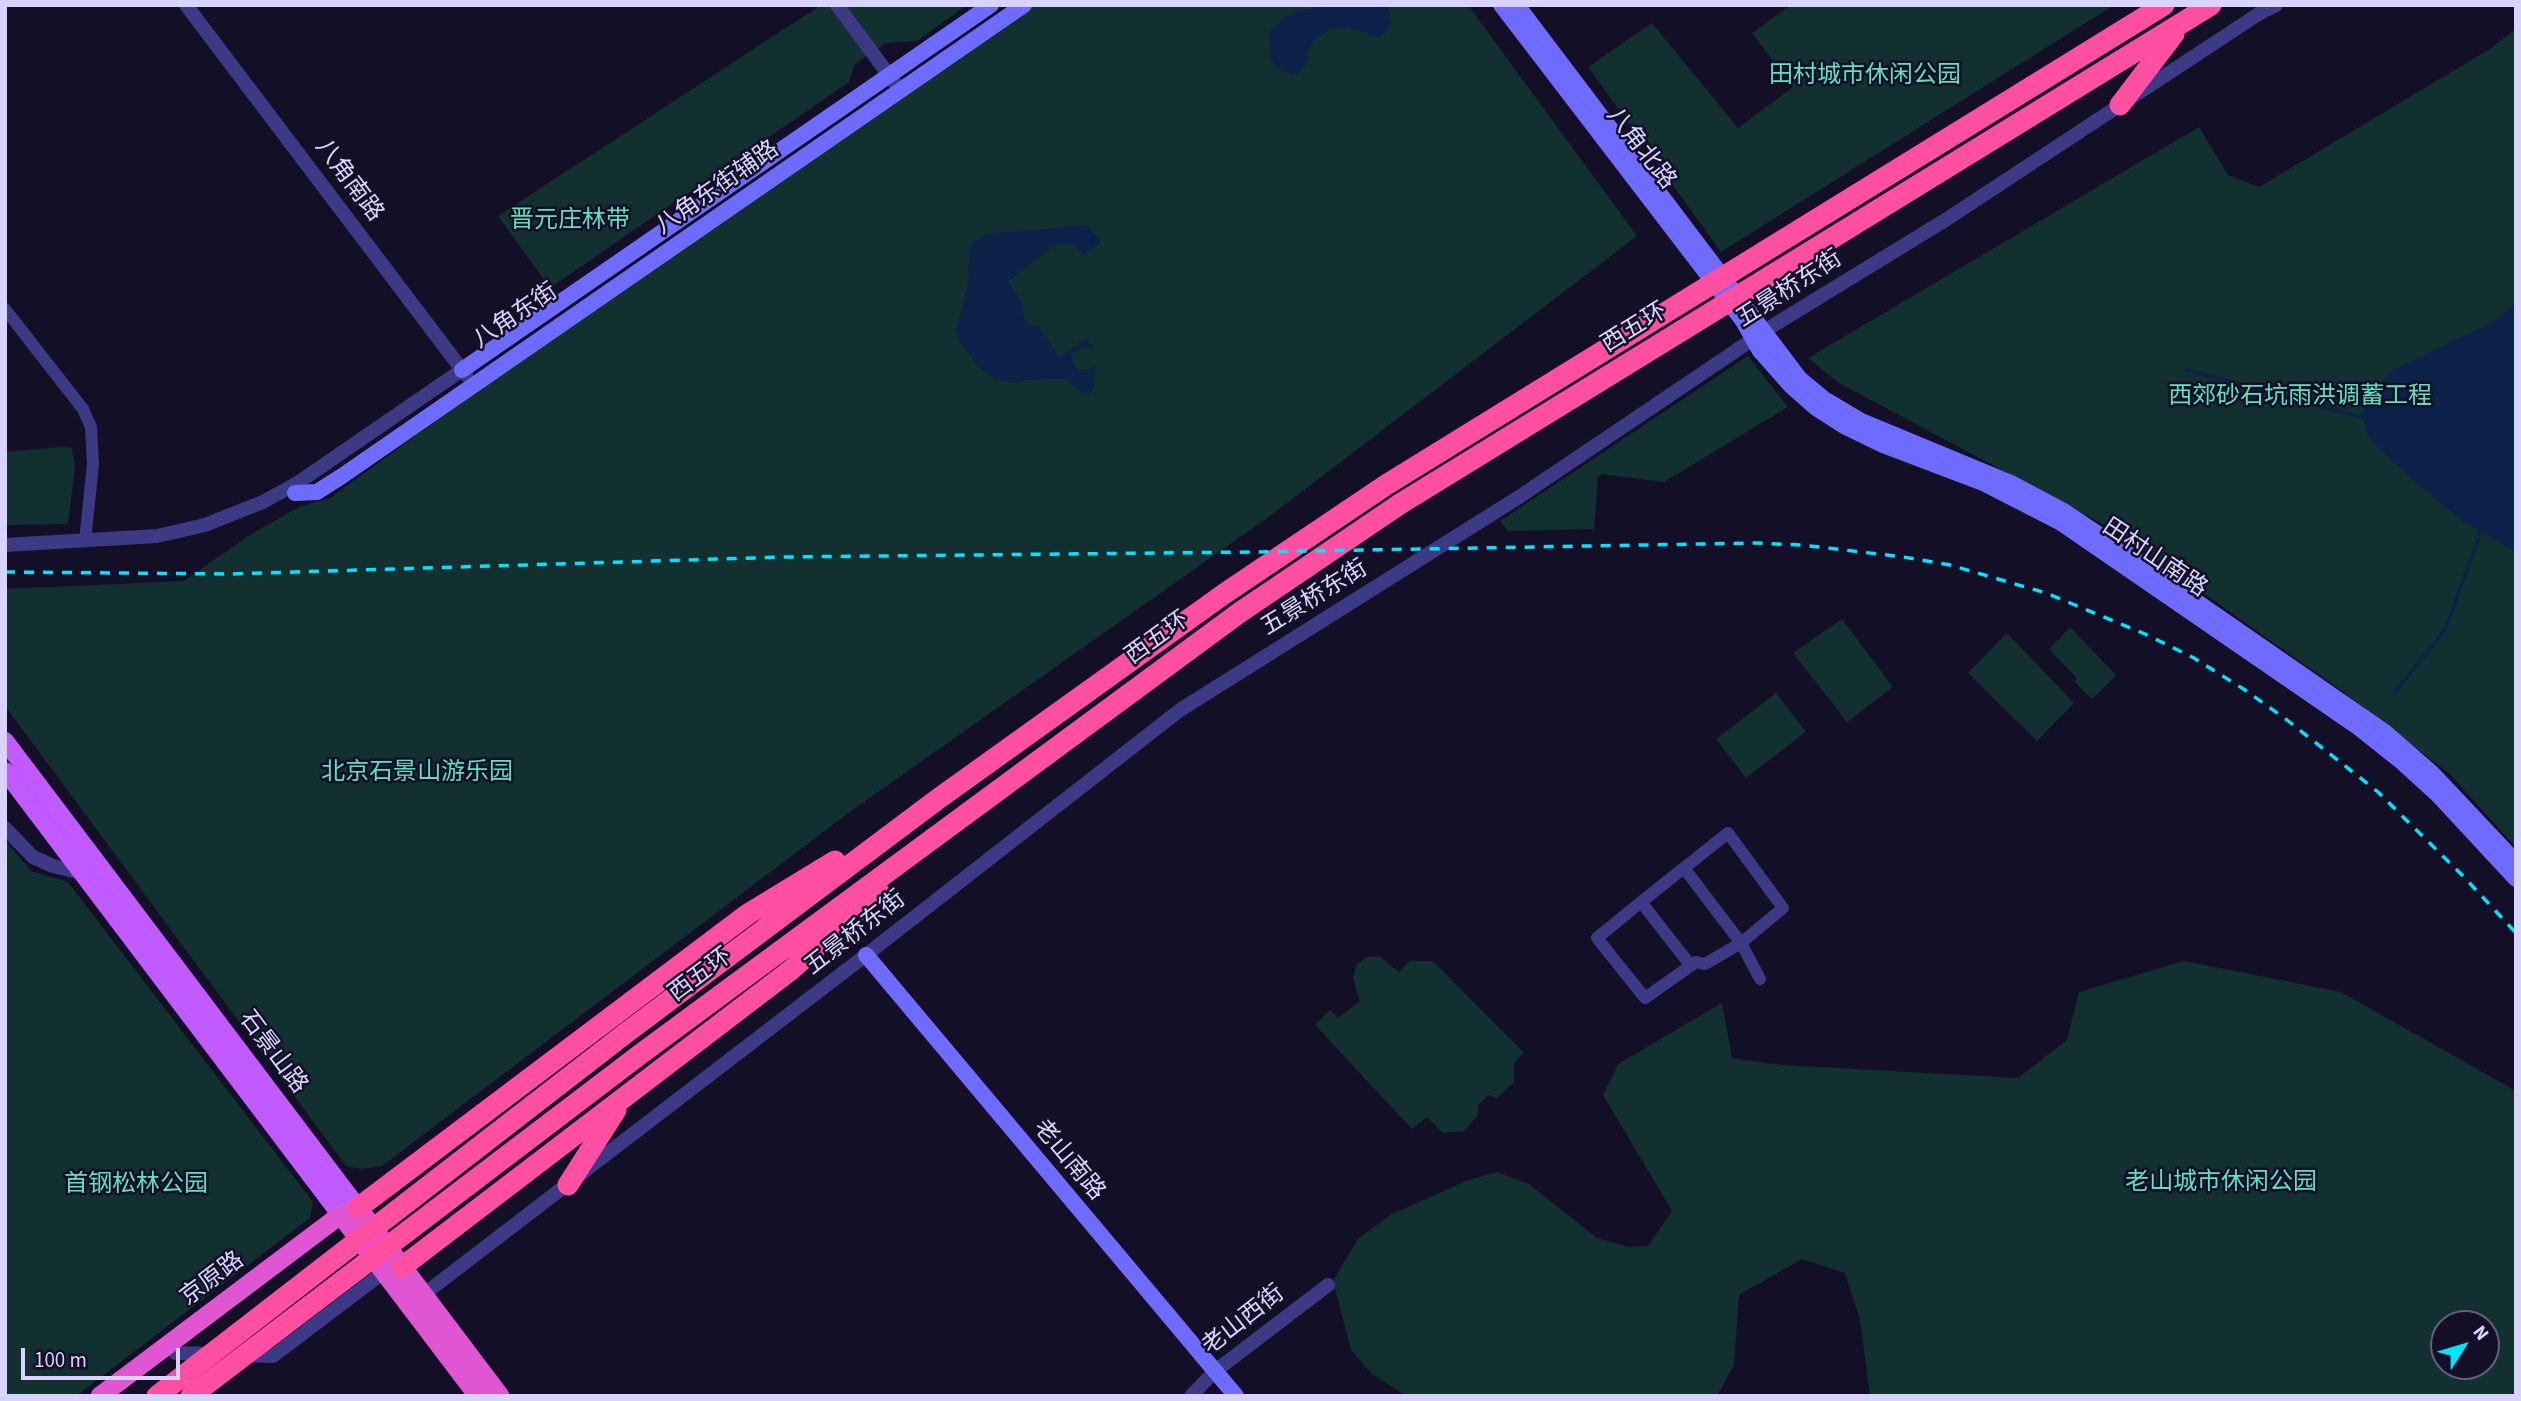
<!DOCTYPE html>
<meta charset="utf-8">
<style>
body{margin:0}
#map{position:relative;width:2521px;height:1401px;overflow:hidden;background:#130f26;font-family:"Source Sans 3",sans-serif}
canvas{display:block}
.frame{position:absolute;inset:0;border:7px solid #d9d4ff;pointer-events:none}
.north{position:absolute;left:2430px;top:1310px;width:70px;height:70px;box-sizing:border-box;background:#130f26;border:2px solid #625e7d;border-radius:50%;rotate:53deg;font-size:19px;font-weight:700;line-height:28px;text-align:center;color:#d9d4ff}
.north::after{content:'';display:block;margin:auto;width:24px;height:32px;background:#00e5ff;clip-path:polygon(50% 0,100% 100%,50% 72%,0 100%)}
.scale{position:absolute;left:21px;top:1348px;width:159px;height:32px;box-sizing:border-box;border:4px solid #d9d4ff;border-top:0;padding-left:9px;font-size:21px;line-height:24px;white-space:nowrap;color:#d9d4ff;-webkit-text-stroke:5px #130f26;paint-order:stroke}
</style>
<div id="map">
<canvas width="2521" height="1401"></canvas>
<div class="frame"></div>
<div class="north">N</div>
<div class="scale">100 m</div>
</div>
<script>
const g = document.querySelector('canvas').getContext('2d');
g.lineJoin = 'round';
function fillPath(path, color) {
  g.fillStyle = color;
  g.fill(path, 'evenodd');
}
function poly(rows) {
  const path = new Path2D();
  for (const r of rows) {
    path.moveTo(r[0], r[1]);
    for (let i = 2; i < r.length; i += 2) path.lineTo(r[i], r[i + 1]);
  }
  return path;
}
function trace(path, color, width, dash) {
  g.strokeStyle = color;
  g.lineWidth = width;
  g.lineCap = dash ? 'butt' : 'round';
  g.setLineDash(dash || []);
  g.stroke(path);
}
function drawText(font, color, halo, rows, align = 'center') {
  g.font = font + ' "Source Sans 3","Noto Sans SC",sans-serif';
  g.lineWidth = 5;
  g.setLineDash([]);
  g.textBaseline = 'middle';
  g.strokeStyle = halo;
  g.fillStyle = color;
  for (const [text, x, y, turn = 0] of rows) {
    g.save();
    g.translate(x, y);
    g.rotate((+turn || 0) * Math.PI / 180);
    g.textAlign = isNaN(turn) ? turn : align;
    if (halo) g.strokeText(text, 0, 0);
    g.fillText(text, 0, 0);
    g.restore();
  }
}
fillPath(poly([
 [821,5,967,5,917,41,886,43,855,64,849,82,550,288,498,216],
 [1030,5,1468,5,1637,236,1270,516,851,811,382,1166,361,1169,346,1166,5,706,5,589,184,581,248,536,299,507,330,498,454,408],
 [1791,5,2114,5,1721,252,1588,67,1652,23,1738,128,1793,87,1752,33],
 [2516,29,2516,848,2450,774,2342,691,2114,530,1839,383,1808,358,2199,127,2228,175,2259,187,2490,49],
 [1748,356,1788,407,1664,482,1601,474,1598,477,1594,529,1508,531,1500,521],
 [62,447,72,448,75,468,68,524,5,525,5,452],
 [1842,619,1893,687,1847,722,1793,653],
 [2070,627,2116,675,2092,699,2074,681,2077,678,2049,649],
 [2007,633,2074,703,2037,741,1968,673],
 [1776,693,1806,732,1746,778,1716,739],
 [5,840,31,871,68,882,313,1202,310,1218,76,1396,5,1396],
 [1367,957,1380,957,1399,972,1410,961,1433,961,1524,1053,1514,1062,1514,1082,1497,1098,1488,1095,1478,1105,1478,1115,1464,1131,1443,1133,1427,1117,1412,1129,1315,1025,1330,1010,1338,1018,1360,1001,1353,979,1356,965],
 [2184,961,2341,992,2516,1091,2516,1396,1870,1396,1860,1320,1845,1273,1802,1259,1739,1295,1734,1365,1717,1396,1405,1395,1372,1374,1351,1350,1333,1281,1357,1240,1390,1215,1466,1181,1497,1172,1529,1184,1597,1238,1629,1247,1648,1246,1672,1211,1603,1095,1618,1064,1722,1003,1732,1058,1782,1065,2018,1078,2067,1040,2079,992],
 [2444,1324,2486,1324,2486,1366,2444,1366]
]), '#12302f');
fillPath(poly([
 [1317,5,1388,5,1391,23,1386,32,1378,37,1348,28,1331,29,1317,38,1307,52,1309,60,1300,71,1294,75,1277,68,1270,59,1269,33,1288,15,1300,10,1312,9],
 [1088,225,1101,242,1083,255,1075,245,1054,245,1008,282,1022,302,1021,307,1026,322,1032,326,1038,326,1060,357,1086,338,1094,349,1085,347,1078,350,1072,353,1072,360,1078,370,1090,369,1095,364,1094,389,1086,395,1065,379,1028,380,1013,383,996,379,979,368,958,339,956,330,968,285,970,246,985,234],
 [2516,303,2516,552,2459,519,2385,455,2368,435,2362,414,2369,398,2390,372,2493,322]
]), '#0c2248');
trace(poly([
 [2187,370,2367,419],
 [2395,692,2445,630,2482,529]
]), '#0c2248', 3.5);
trace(poly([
 [5,309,83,409,91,427,93,464,85,541],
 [1684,868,1741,943,1705,964,1696,962,1645,998,1597,938,1641,902,1684,868,1728,833,1783,908,1741,943,1760,979],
 [1641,902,1691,966]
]), '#3d3a85', 12);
trace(poly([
 [186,5,466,375],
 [837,5,900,90],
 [5,545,157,536,205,525,225,517,263,502,299,482,462,370],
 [5,828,33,857,53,866,82,873],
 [423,1295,866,955,1180,710,1519,497,1774,325,1947,219,2260,13,2276,5],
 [175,1353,212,1354],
 [243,1355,273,1356,384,1272,393,1269],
 [1191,1396,1214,1372,1328,1285]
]), '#3d3a85', 14);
trace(poly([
 [1501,5,1743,321,1760,351,1791,386,1816,408,1844,426,1883,445,1983,483,2061,523,2359,728,2403,763,2438,795,2516,879],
 [1517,5,1800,379,1824,399,1861,421,2013,484,2062,510,2119,548,2385,732,2432,773,2516,862],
 [462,370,991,5],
 [295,493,317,492,342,476,1024,5],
 [866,955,1236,1396]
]), '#6f6bff', 16);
trace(poly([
 [5,741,358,1208],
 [5,771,346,1222]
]), '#c25bff', 18);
trace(poly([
 [358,1208,500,1396],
 [346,1222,478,1396],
 [100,1396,335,1219,358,1208]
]), '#e055d1', 19);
trace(poly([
 [2120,105,2174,34],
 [568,1185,616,1110],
 [358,1208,748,914,835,861],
 [402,1267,791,970,879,892],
 [157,1396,626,1033,938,799,1224,594,1386,485,2164,5],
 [191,1396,642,1053,1239,613,1400,504,2211,5]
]), '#ff4fa3', 21);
trace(poly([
 [5,572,230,574,785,557,1253,552,1755,543,1802,545,1903,557,1950,565,2046,593,2145,634,2194,658,2245,690,2287,720,2378,792,2465,878,2516,933]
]), '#00e5ff', 3.5, [10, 9]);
drawText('24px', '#5fe0c0', '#130f26', [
 ["田村城市休闲公园",1865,77],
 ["晋元庄林带",570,222],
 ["西郊砂石坑雨洪调蓄工程",2300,398],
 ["北京石景山游乐园",417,774],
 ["老山城市休闲公园",2221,1184],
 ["首钢松林公园",136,1186]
]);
drawText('24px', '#d9d4ff', '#130f26', [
 ["八角北路",1640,149,52],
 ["八角南路",348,181,53],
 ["八角东街辅路",718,189,-35],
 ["五景桥东街",1790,290,-33],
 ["八角东街",516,317,-34],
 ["西五环",1635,329,-32],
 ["田村山南路",2154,559,34],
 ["五景桥东街",1315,599,-32],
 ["西五环",1158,639,-36],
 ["五景桥东街",856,934,-38],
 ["西五环",701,976,-37],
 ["石景山路",272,1053,53],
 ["老山南路",1068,1161,50],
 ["京原路",213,1280,-37],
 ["老山西街",1244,1321,-38]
]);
</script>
